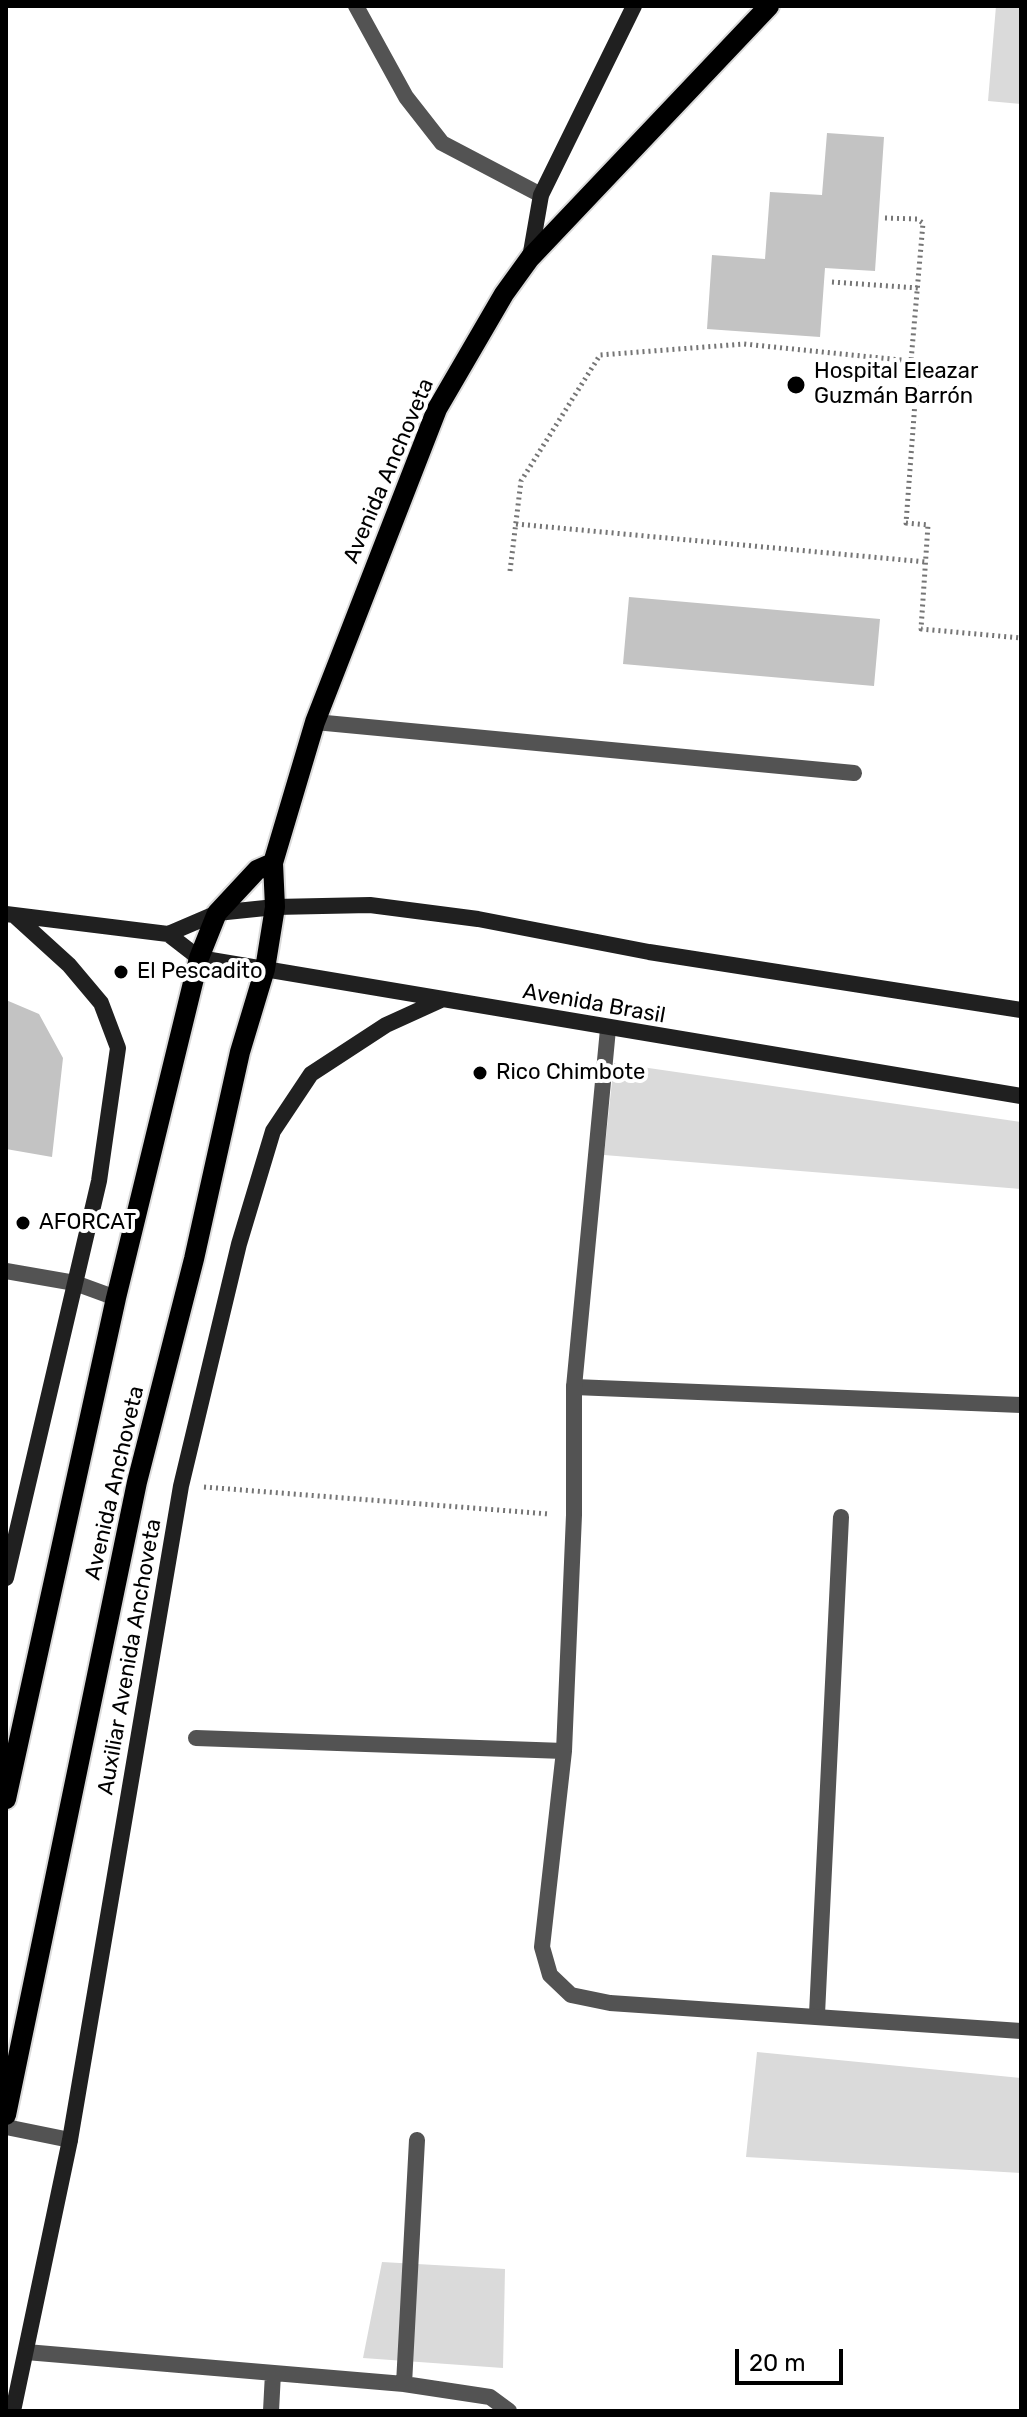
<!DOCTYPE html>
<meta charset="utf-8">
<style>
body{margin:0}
#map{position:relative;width:1027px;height:2417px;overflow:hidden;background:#fff;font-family:Rubik,sans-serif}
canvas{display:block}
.frame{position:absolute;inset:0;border:8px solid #000;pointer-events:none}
.scale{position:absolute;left:735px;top:2349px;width:108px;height:36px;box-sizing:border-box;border:4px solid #000;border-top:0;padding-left:10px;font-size:24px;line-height:28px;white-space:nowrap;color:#000;-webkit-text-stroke:6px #fff;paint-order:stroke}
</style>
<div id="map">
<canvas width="1027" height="2417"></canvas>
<div class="frame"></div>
<div class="scale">20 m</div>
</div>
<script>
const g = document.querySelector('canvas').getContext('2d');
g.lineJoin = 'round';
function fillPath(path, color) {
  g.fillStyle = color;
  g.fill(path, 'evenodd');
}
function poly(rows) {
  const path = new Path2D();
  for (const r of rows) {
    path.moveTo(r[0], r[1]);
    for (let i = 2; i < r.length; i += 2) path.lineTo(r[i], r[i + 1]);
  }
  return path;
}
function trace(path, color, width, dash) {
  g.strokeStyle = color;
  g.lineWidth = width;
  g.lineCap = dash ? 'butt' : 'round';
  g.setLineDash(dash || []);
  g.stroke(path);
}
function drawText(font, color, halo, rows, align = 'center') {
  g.font = font + ' Rubik,sans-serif';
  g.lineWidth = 8;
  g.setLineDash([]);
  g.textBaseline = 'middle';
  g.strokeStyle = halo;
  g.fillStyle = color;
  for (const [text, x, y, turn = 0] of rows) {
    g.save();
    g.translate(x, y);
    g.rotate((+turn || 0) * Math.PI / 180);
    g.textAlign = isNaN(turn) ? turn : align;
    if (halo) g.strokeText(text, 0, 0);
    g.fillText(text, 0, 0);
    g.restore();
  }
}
fillPath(poly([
 [996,6,1021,6,1021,104,988,101],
 [614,1063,1021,1122,1021,1189,604,1155],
 [757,2052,1021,2078,1021,2173,746,2157],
 [382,2262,505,2269,503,2368,363,2358]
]), '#dadada');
fillPath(poly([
 [827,133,884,137,875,271,825,268,820,337,707,329,712,255,765,259,770,192,822,195],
 [629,597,880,619,874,686,623,664],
 [6,1000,39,1014,63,1058,52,1157,6,1149]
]), '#c3c3c3');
const primary = poly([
 [6,1799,116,1298,199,958,217,913,257,870,273,863],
 [6,2115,137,1482,194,1259,240,1052,265,969,275,907,273,863,315,722,437,409,504,294,530,258,769,6]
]);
trace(primary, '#dbdbdb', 24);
trace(poly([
 [885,218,917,219,923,223,911,361],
 [832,282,918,288],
 [516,524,926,562],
 [510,571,521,481,600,355,744,344,911,361,918,362,906,523,928,525,921,629,1021,638],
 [204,1487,549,1514]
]), '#757575', 5, [2, 4]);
trace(poly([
 [315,722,854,773],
 [574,1387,1021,1405],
 [817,2014,841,1517]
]), '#535353', 16);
trace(poly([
 [608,1029,574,1387,574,1515,564,1751,542,1947,550,1975,571,1995,610,2003,1021,2031],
 [6,1271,75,1283,116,1298],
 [196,1738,564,1751],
 [6,2127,70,2140],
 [26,2352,404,2384,490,2397,509,2411],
 [404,2384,417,2140],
 [271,2411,273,2373]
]), '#535353', 16);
trace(poly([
 [356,6,406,97,442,143,541,195]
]), '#535353', 16);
trace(poly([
 [530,258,541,195,634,6],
 [6,914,168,934,217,913,275,907,370,905,478,919,649,952,1021,1010],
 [168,934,199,958,1021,1096],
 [6,1578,99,1181,118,1048,101,1003,69,965,14,915],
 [13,2411,70,2140,181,1486,239,1244,273,1131,311,1074,386,1025,441,1000]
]), '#202020', 16);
trace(primary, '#000', 20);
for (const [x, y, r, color] of [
 [796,385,10,"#000"],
 [121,972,8,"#000"],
 [480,1073,8,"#000"],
 [23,1223,8,"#000"]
]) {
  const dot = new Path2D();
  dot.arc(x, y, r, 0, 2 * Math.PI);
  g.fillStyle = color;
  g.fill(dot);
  trace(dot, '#fff', 3);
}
drawText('22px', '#000', '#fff', [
 ["Hospital Eleazar",814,372],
 ["Guzmán Barrón",814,397],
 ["El Pescadito",137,972],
 ["Rico Chimbote",496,1073],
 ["AFORCAT",39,1223]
], 'left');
drawText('22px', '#000', '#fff', [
 ["Avenida Anchoveta",389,471,-67],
 ["Avenida Brasil",594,1004,10],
 ["Avenida Anchoveta",115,1483,-77],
 ["Auxiliar Avenida Anchoveta",130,1657,-80]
]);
</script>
